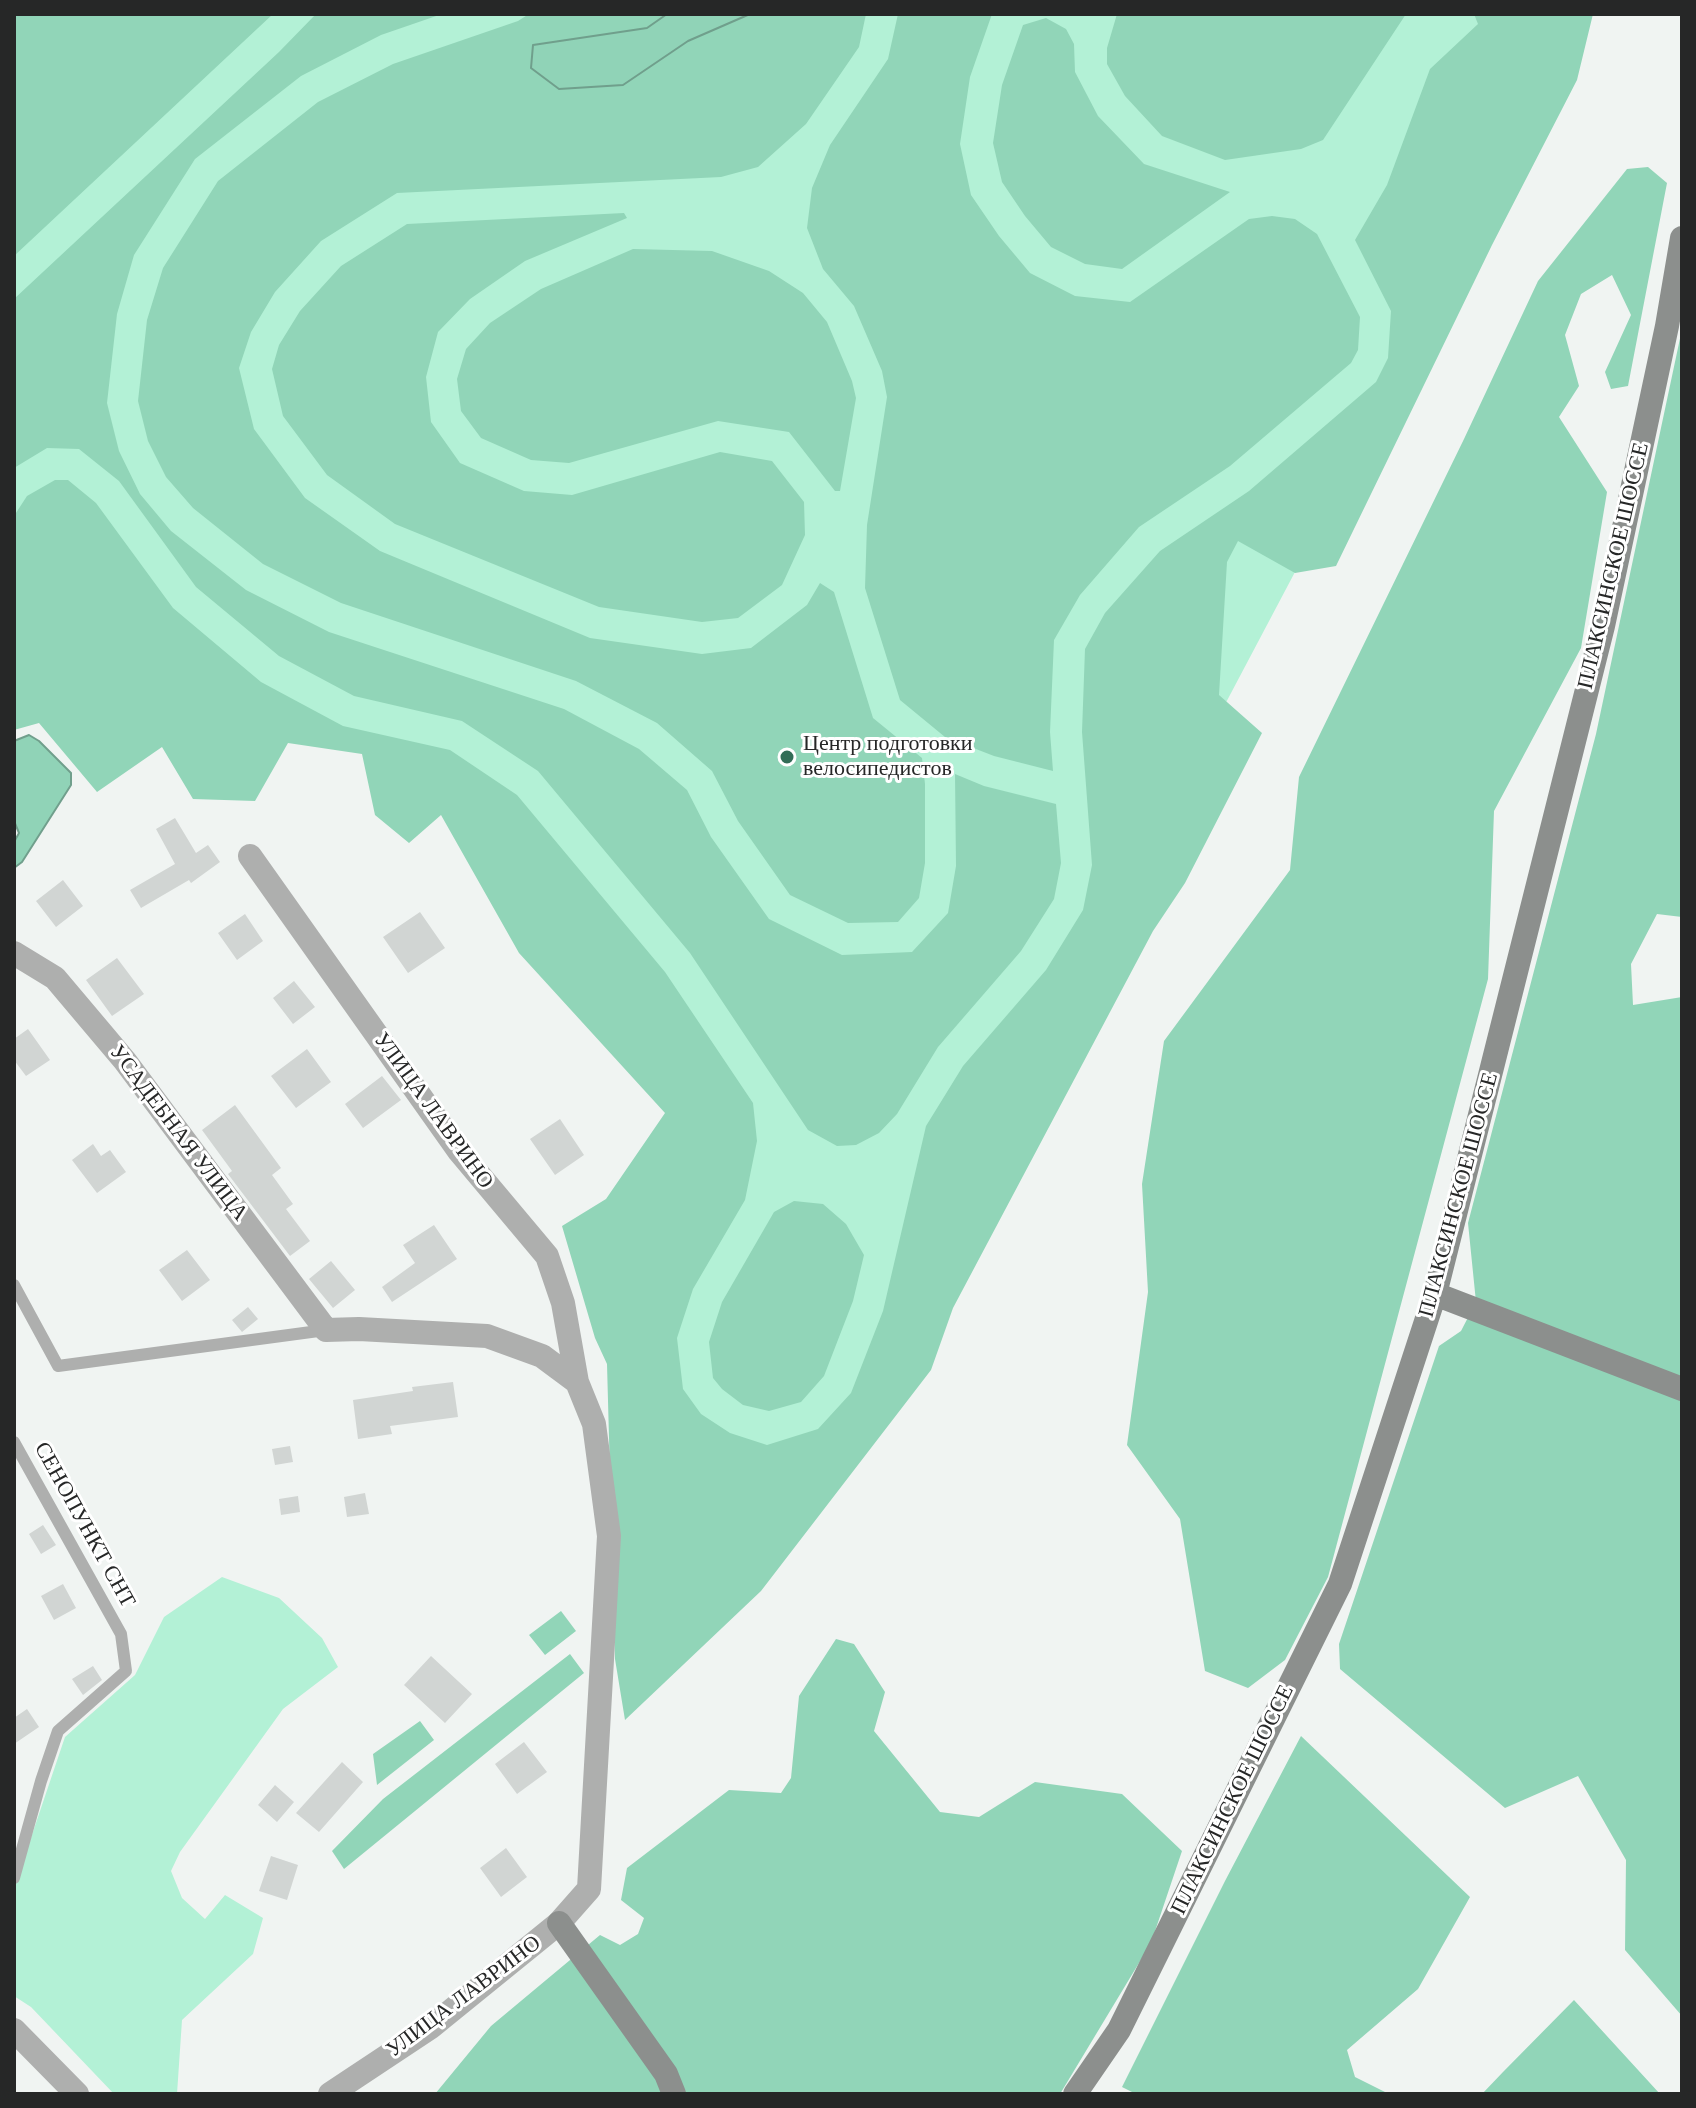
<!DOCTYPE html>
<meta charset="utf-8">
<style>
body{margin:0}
#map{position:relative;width:1696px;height:2108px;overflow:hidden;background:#f0f4f2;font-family:"Times New Roman",serif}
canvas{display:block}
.frame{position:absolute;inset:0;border:16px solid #262727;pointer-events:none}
</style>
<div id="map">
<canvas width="1696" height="2108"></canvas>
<div class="frame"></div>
</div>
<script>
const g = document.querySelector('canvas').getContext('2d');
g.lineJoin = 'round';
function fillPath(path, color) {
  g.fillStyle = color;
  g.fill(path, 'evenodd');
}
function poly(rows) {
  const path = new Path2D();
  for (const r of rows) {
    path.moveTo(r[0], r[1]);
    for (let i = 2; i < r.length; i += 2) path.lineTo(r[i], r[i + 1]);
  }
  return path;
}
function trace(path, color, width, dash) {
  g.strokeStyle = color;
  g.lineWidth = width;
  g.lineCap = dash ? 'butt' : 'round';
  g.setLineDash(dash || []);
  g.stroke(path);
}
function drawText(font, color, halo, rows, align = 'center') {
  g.font = font + ' "Times New Roman",serif';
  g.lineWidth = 6;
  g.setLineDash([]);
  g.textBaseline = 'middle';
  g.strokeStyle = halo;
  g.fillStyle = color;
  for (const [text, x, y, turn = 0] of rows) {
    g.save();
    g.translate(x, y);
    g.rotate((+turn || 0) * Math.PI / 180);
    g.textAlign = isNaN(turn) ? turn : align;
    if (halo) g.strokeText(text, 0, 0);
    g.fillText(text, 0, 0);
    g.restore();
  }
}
fillPath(poly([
 [244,14,1590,14,816,1478,663,1410,629,1258,723,1119,472,792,283,723,14,689,14,234],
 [222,1577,279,1598,322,1638,338,1667,283,1709,180,1852,171,1871,182,1898,205,1919,225,1895,263,1918,253,1954,182,2020,177,2094,114,2094,31,2007,14,1996,14,1888,65,1737,135,1675,164,1617]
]), '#b3f1d6');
fillPath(poly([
 [14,14,273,14,14,256],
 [316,14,442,14,381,35,301,76,195,159,134,255,117,314,107,403,119,451,140,494,171,531,246,590,329,632,564,709,639,749,687,790,711,837,769,919,842,955,912,952,948,913,956,866,955,774,984,786,1056,804,1061,863,1054,899,1021,951,938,1047,897,1114,879,1133,856,1145,837,1146,808,1130,690,953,538,771,462,721,354,696,279,656,196,587,119,481,79,449,47,448,14,468,14,299,279,52],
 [529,14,667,14,647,28,533,45,623,85,688,41,750,14,866,14,859,47,806,124,758,167,721,177,397,193,321,241,275,292,251,332,239,368,254,429,305,498,380,551,590,638,702,654,751,648,807,605,820,583,834,592,873,718,922,758,925,784,925,863,919,898,898,922,848,923,790,895,738,821,712,771,657,723,576,681,341,603,263,564,193,508,166,477,148,441,138,401,147,320,163,268,218,181,318,102,393,64,518,21],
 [898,14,992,14,970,77,960,144,971,195,999,236,1030,273,1075,296,1130,302,1249,219,1272,216,1295,219,1317,234,1360,317,1358,350,1351,363,1230,466,1139,527,1080,595,1054,640,1050,732,1053,771,994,756,945,737,900,700,865,588,867,525,887,397,882,371,854,306,823,269,807,228,812,188,830,145,888,59],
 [1117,14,1406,14,1323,140,1301,149,1225,160,1162,136,1125,96,1107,64,1107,48],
 [1474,14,1593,14,1577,80,1492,245,1336,566,1295,573,1238,541,1227,562,1219,695,1262,733,1185,883,1153,931,953,1308,931,1370,761,1591,625,1720,615,1659,607,1364,595,1338,562,1226,606,1199,665,1113,519,953,441,815,409,843,375,815,362,754,288,743,255,801,193,799,162,747,97,792,39,723,14,730,14,516,27,496,55,480,68,480,96,503,173,608,261,682,343,726,450,750,517,795,665,972,753,1103,757,1141,745,1200,693,1289,677,1338,683,1389,701,1414,730,1433,767,1445,818,1429,851,1393,883,1311,926,1126,963,1066,1046,970,1083,910,1092,865,1082,732,1085,649,1105,613,1160,551,1249,491,1376,382,1388,358,1391,311,1355,240,1387,185,1430,69,1478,24],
 [1046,18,1066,29,1074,44,1075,72,1098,116,1144,164,1230,192,1122,269,1085,264,1051,247,1025,216,1002,182,993,143,1002,85,1023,25],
 [1648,167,1667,183,1628,386,1611,389,1605,372,1631,315,1612,275,1581,294,1565,335,1579,386,1559,417,1607,492,1581,648,1494,811,1488,979,1328,1577,1285,1660,1248,1688,1205,1671,1180,1519,1127,1445,1148,1292,1142,1184,1164,1041,1290,870,1299,777,1464,439,1538,281,1627,169],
 [624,213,627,218,525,261,470,299,438,332,426,377,431,422,460,463,524,491,572,495,720,452,772,461,804,502,805,535,782,585,738,618,702,622,599,607,395,524,327,475,283,416,272,369,279,345,300,311,341,266,407,224],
 [633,249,712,251,769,271,803,293,827,322,852,381,856,398,840,491,835,491,789,432,718,421,569,463,531,460,481,438,461,411,457,379,466,349,490,323,541,289],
 [1682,329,1682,917,1657,914,1631,964,1633,1005,1682,997,1682,2016,1625,1950,1626,1860,1578,1776,1505,1808,1340,1669,1339,1644,1439,1346,1461,1331,1476,1302,1468,1223,1596,734],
 [794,1201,823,1204,846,1224,864,1255,853,1301,824,1376,801,1402,769,1411,743,1405,722,1389,713,1378,709,1342,722,1302,774,1212],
 [561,1611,576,1631,545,1655,529,1635],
 [836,1639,854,1644,885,1692,874,1731,940,1812,979,1817,1035,1782,1122,1794,1182,1851,1151,1943,1060,2094,435,2094,491,2026,600,1935,620,1945,638,1934,644,1918,621,1900,627,1868,729,1790,781,1793,791,1778,799,1696],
 [570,1654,584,1673,344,1869,332,1851,383,1799],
 [420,1721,434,1740,377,1785,373,1754],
 [1301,1736,1470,1897,1418,1989,1347,2050,1355,2077,1389,2094,1136,2094,1122,2087,1225,1881],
 [1574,2000,1660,2094,1482,2094,1503,2072]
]), '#91d5b8');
const water = poly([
 [667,14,750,14,688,41,623,85,559,89,531,68,533,45,647,28,667,14],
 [29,735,39,741,71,773,71,785,22,862,14,868,14,842,19,833,14,821,14,741,29,735]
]);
fillPath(water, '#90d3b7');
trace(water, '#709f8c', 2);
fillPath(poly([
 [175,818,196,853,208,845,220,862,191,883,189,880,141,908,130,890,175,864,156,829],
 [63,880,83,906,56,927,36,901],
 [420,912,445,948,408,973,383,937],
 [245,914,263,941,237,960,218,933],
 [117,958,144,994,112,1016,86,980],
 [294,981,315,1007,293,1024,273,998],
 [28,1029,50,1060,26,1076,14,1060,14,1039],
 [307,1049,331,1082,296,1108,271,1076],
 [382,1076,401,1100,363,1128,345,1104],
 [235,1105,281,1168,272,1175,293,1204,286,1209,310,1241,290,1256,228,1174,232,1171,202,1130],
 [560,1119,584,1155,555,1175,530,1139],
 [93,1144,101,1156,110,1150,126,1172,97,1193,72,1160],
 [434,1225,457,1259,392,1302,382,1287,415,1263,403,1245],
 [187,1250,210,1280,182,1301,159,1270],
 [331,1261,355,1290,333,1308,309,1279],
 [248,1307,258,1319,242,1332,232,1320],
 [453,1382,458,1417,390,1426,392,1434,358,1439,353,1400,413,1391,412,1387],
 [290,1446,293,1462,275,1465,272,1449],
 [365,1493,369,1514,347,1517,344,1497],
 [298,1496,300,1512,281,1515,279,1499],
 [43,1525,56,1545,41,1554,29,1534],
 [63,1584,76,1608,54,1620,41,1596],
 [431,1656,472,1694,445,1723,404,1685],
 [93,1666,102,1680,83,1695,72,1679],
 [27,1709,39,1727,14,1744,14,1718],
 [524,1742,547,1772,517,1794,495,1764],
 [342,1762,363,1782,319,1832,296,1813],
 [275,1785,294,1802,277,1822,258,1805],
 [506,1848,527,1877,501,1897,480,1868],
 [271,1856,298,1865,287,1900,259,1891]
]), '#d1d5d3');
trace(poly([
 [14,1285,58,1366,326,1330],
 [14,1442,121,1634,126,1671,58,1731,41,1781,14,1878]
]), '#aeafae', 12);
trace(poly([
 [250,856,459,1151,547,1256,563,1303,577,1382],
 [14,953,55,978,125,1061,326,1330,359,1329,487,1336,542,1356,577,1382,594,1424,609,1536,589,1889,559,1923,431,2027,330,2094],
 [14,2030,77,2094]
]), '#aeafae', 24);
trace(poly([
 [1435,1294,1682,1389],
 [559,1923,666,2074,674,2094],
 [1075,2094,1119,2030,1340,1584,1435,1294,1603,626,1667,326,1682,238]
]), '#8c8f8d', 24);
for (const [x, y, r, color] of [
 [787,757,8,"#336d57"]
]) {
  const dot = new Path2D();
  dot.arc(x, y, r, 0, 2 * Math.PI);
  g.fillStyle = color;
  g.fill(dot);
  trace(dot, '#fff', 3);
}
drawText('22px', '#262727', '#fff', [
 ["ПЛАКСИНСКОЕ ШОССЕ",1614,566,-77],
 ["УЛИЦА ЛАВРИНО",433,1111,54],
 ["УСАДЕБНАЯ УЛИЦА",178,1133,53],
 ["ПЛАКСИНСКОЕ ШОССЕ",1459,1195,-75],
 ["СЕНОПУНКТ СНТ",84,1525,61],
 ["ПЛАКСИНСКОЕ ШОССЕ",1233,1800,-64],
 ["УЛИЦА ЛАВРИНО",464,1997,-37]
]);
drawText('22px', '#262727', '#fff', [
 ["Центр подготовки",803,744],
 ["велосипедистов",803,769]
], 'left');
</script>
